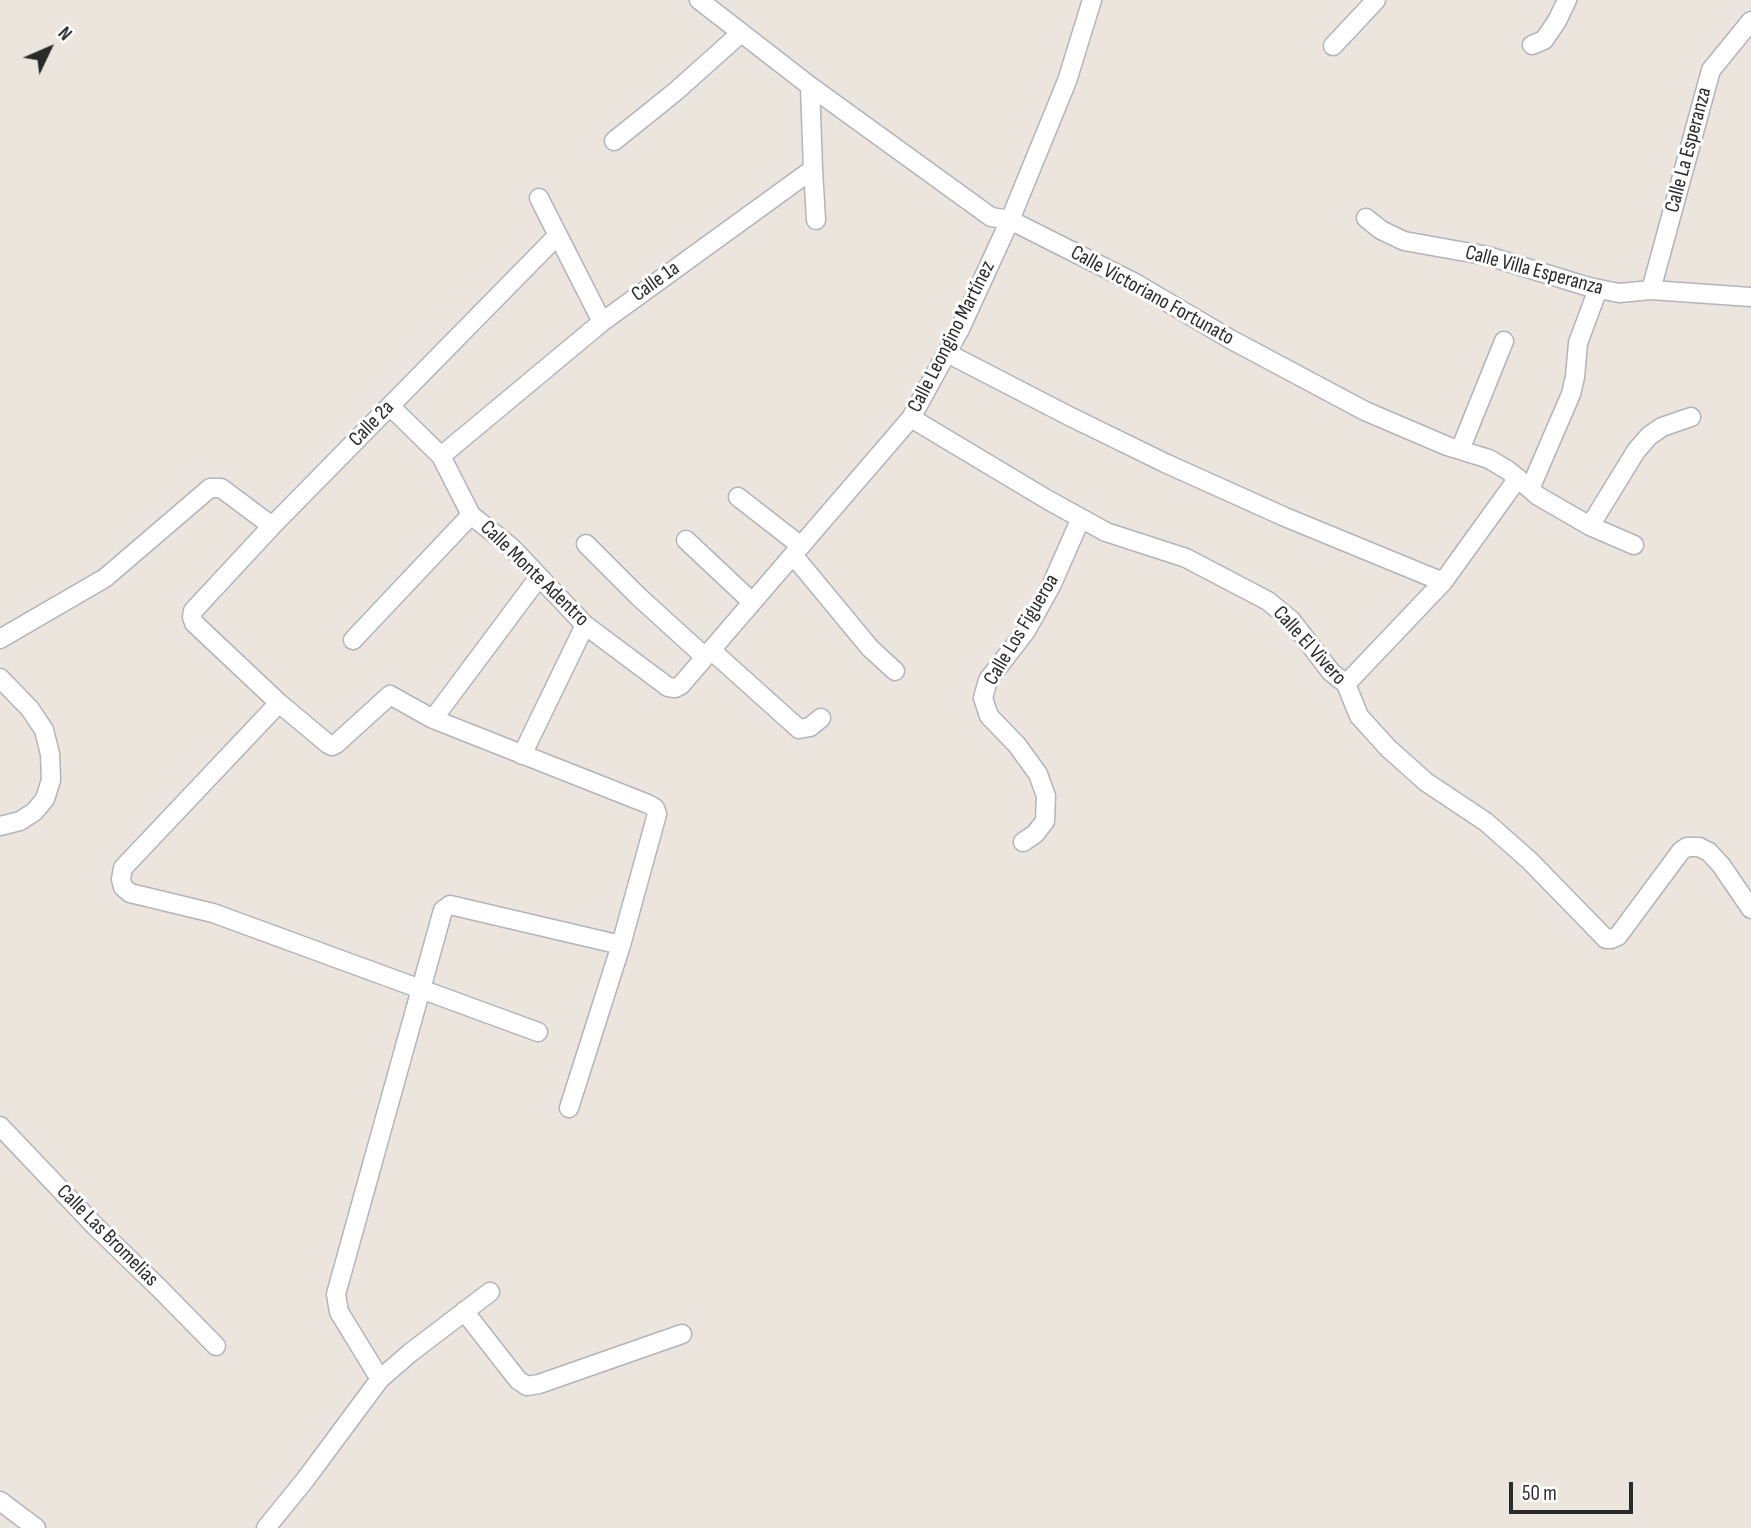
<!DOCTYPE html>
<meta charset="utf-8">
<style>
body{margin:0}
#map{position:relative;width:1751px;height:1528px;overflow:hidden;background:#ebe5dd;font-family:"Sofia Sans Condensed",sans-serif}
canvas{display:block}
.north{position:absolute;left:14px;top:14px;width:70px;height:70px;-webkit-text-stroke:5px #fff;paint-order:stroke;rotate:46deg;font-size:19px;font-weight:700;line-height:28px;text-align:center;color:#2a2a2a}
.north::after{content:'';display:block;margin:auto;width:24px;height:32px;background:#2a2a2a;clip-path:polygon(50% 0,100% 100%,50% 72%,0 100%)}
.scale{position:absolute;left:1509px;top:1482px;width:124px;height:32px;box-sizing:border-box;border:4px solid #2a2a2a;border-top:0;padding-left:9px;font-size:21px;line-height:24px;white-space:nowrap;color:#2a2a2a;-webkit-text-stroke:5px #fff;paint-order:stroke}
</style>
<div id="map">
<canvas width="1751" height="1528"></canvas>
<div class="north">N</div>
<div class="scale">50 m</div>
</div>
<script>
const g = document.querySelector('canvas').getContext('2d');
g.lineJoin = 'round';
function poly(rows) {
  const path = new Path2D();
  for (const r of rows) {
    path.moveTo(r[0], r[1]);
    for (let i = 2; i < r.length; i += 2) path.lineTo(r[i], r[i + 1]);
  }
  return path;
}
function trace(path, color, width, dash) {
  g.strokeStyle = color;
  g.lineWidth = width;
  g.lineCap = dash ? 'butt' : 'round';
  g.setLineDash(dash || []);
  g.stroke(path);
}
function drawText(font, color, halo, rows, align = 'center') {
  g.font = font + ' "Sofia Sans Condensed",sans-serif';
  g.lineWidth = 6;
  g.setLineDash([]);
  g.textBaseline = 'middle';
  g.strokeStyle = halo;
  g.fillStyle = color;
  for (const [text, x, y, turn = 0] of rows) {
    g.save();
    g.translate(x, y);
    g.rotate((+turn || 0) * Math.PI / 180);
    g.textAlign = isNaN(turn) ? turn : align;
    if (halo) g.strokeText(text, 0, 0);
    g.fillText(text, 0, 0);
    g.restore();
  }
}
const minor = poly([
 [699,0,810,86,991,217,1010,220,1135,283,1230,339,1365,411,1447,446,1489,459,1509,471,1538,496,1590,526,1634,545],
 [1532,45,1544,40,1557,21,1567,0],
 [1333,46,1376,0],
 [614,141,675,92,741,33],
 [813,169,816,220],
 [539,198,602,322],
 [1366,218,1381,230,1404,241,1488,256,1589,287,1619,293,1651,290,1751,297],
 [558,235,272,526,193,611,192,617,194,623,279,703,328,744,332,746,336,744,390,695,433,719,648,804,655,808,657,814,621,945,569,1108],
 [1651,290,1711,70,1751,21],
 [947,353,1069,416,1165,463,1285,517,1443,582],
 [390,406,441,456,471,515,511,547,585,625,668,687,675,688,681,685,911,418,960,329,1010,220,1067,81,1092,0],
 [911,418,1048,500,1106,532,1186,558,1268,601,1291,620,1331,672,1346,684,1359,716,1388,748,1426,782,1486,822,1530,861,1606,939,1611,939,1618,936,1681,851,1687,847,1699,847,1709,852,1721,865,1751,909],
 [1460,450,1504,341],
 [441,456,602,322,813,169,810,86],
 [1530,489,1571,394,1575,377,1578,343,1598,289],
 [738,497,801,546],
 [1590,526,1636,451,1649,436,1662,427,1691,417],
 [686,540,752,602],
 [586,544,639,597,705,657],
 [793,555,870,648,895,671],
 [0,639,105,578,210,488,221,488,272,526],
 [353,640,471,515],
 [711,650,799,729,810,727,821,718],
 [0,678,30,709,44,730,50,754,51,780,45,799,34,812,20,821,0,826],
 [1346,684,1443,582,1518,478],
 [279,703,123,868,121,879,123,887,130,893,213,913,538,1032],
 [433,719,539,577],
 [522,755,585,625],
 [1023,842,1035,834,1045,821,1046,796,1038,774,1017,745,989,716,983,698,988,680,1026,631,1051,586,1081,518],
 [0,1126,95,1226,159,1288,216,1346],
 [464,1311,518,1380,527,1386,539,1384,682,1334],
 [380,1379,339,1312,336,1294,443,910,450,905,621,945],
 [0,1501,36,1528],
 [266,1528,305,1480,380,1379,410,1353,490,1292]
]);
trace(minor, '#b1b4bd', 21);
trace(minor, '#fff', 18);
drawText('21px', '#2a2a2a', '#fff', [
 ["Calle La Esperanza",1689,150,-75],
 ["Calle Villa Esperanza",1534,271,15],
 ["Calle 1a",656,282,-36],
 ["Calle Victoriano Fortunato",1152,296,29],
 ["Calle Leongino Martínez",952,337,-63],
 ["Calle 2a",372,424,-46],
 ["Calle Monte Adentro",534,574,44],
 ["Calle Los Figueroa",1022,630,-59],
 ["Calle El Vivero",1309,646,48],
 ["Calle Las Bromelias",107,1236,45]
]);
</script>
